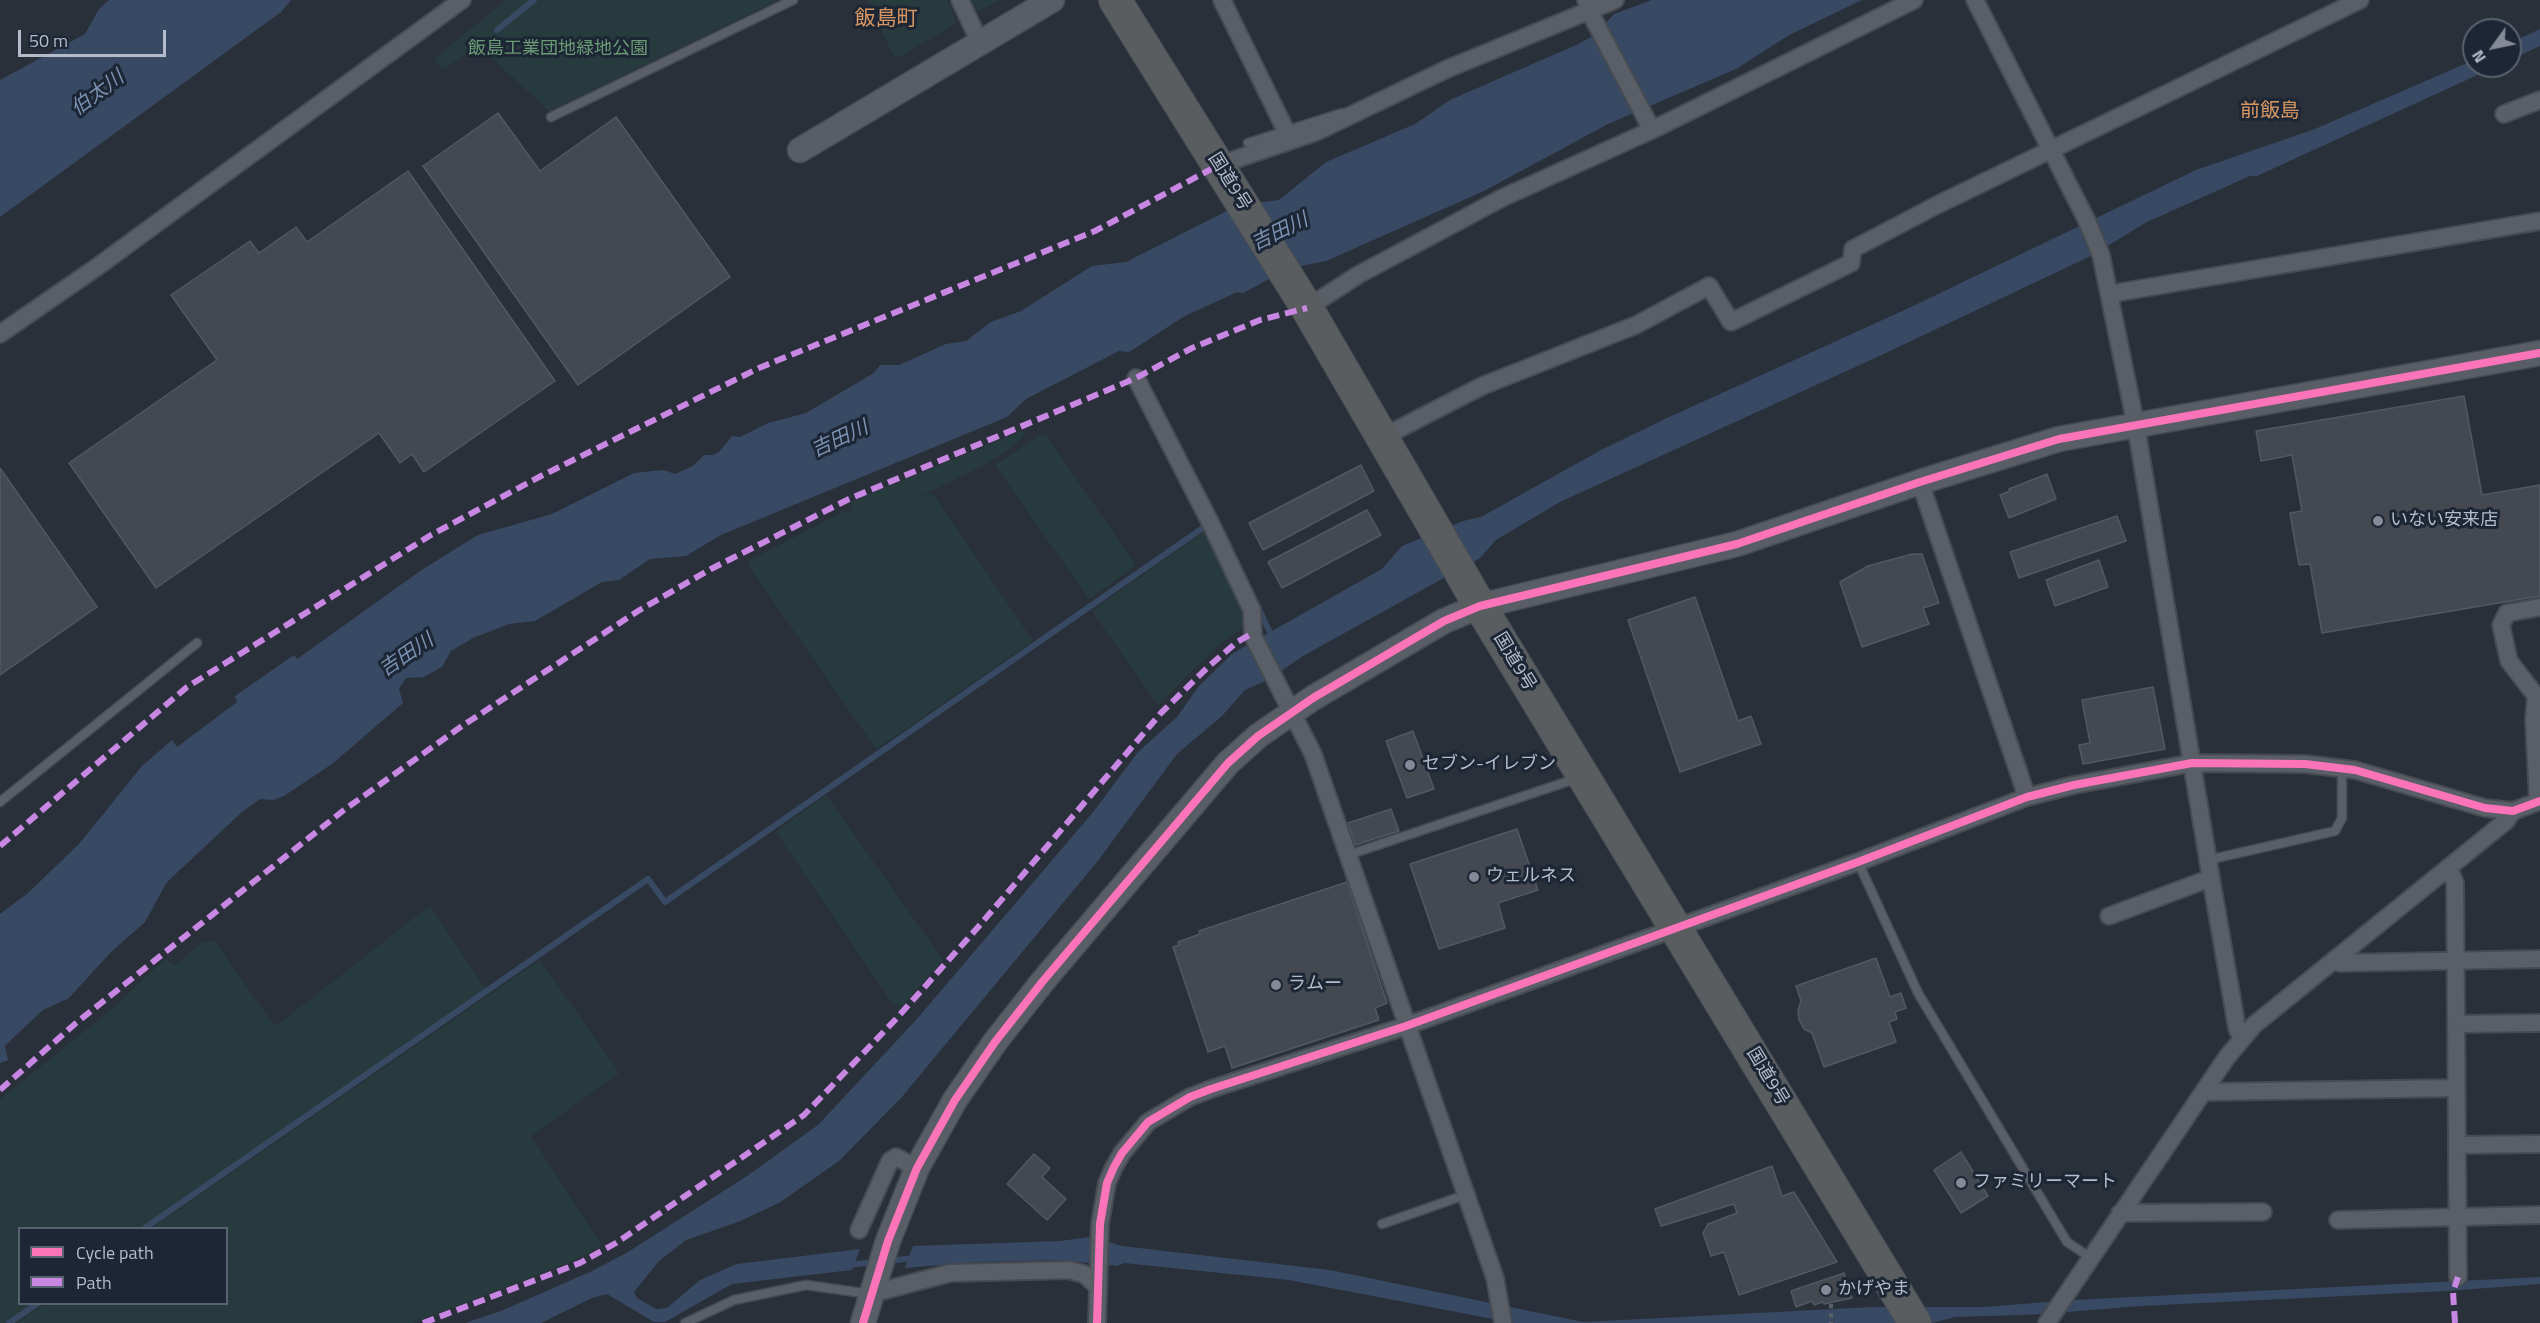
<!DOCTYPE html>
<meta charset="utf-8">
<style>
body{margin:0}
#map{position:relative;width:2540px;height:1323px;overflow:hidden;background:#2a3039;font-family:"Titillium Web",sans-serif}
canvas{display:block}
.legend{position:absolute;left:18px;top:1227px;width:210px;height:78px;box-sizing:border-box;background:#1d2634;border:2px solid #596270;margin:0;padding:8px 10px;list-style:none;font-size:18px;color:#b4bcca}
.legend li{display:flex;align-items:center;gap:12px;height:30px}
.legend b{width:30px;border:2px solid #596270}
.north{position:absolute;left:2462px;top:18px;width:60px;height:60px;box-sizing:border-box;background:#1d2634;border:2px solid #596270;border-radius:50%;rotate:237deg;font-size:16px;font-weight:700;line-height:24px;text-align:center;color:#b4bcca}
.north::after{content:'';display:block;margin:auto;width:21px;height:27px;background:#848b97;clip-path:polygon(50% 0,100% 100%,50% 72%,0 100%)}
.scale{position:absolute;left:18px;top:30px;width:148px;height:27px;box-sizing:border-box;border:3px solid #b4bcca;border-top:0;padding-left:8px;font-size:18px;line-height:21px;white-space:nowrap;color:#b4bcca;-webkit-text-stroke:4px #1d2634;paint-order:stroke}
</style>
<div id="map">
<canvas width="2540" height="1323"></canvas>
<ul class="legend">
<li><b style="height:8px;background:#fb73b8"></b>Cycle path</li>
<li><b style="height:8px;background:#c787e3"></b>Path</li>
</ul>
<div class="north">N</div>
<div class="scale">50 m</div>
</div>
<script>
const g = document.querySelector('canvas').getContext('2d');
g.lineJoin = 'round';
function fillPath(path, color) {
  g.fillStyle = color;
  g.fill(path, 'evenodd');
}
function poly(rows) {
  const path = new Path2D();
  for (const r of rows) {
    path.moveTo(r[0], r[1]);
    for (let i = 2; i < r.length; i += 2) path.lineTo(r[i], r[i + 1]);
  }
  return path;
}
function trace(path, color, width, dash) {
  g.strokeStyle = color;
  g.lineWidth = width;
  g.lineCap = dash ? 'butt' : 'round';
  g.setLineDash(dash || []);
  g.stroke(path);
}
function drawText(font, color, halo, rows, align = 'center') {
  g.font = font + ' "Titillium Web","Noto Sans JP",sans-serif';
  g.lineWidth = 6;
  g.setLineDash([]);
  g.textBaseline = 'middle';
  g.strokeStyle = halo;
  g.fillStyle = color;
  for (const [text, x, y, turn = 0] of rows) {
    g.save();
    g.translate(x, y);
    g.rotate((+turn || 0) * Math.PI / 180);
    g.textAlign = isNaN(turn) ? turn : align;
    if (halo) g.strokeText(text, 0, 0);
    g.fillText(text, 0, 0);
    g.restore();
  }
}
fillPath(poly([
 [506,0,778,0,549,111,479,46,442,70,434,59],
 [867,0,947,0,957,23,895,59],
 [972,0,1001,0,978,11],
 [1022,431,1025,434,1011,448,986,464,905,504,929,494,934,495,1033,641,876,749,748,565,750,560,845,511,853,514,850,502],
 [1041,434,1046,435,1135,564,1134,567,1089,599,995,465],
 [1206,530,1243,609,1246,626,1221,643,1158,705,1092,611],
 [826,795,943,960,902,1006,893,1004,776,832],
 [428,907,431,907,486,990,141,1228,20,1228,20,1304,33,1304,5,1323,0,1323,0,1099,111,1010,165,959,175,965,201,943,214,940,273,1024,280,1023],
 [540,960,618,1071,618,1074,531,1136,602,1246,573,1261,413,1323,17,1323,45,1304,226,1304,226,1228,152,1228]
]), '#273b3f');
fillPath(poly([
 [109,0,291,0,281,12,0,217,0,80,85,34,99,9],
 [1652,0,1862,0,1789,35,1736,69,1608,124,1484,191,1326,261,1286,269,1246,204,1279,200,1326,162,1415,124,1450,100,1576,45,1595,35,1614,14],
 [2540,29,2540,46,2510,60,2510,43],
 [2474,60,2474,66,2497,66,2257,176,2250,176,2147,222,2091,256,1873,359,1560,502,1496,540,1480,558,1303,656,1274,676,1256,640,1382,569,1402,546,1463,521,1481,517,1601,450,1667,418,1911,307,2196,170,2315,129],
 [1229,210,1282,272,1243,293,1237,292,1185,316,1129,352,1119,351,1026,399,1007,417,721,535,686,556,650,559,619,580,602,582,535,621,509,624,473,638,451,651,442,667,424,677,406,678,399,689,403,703,332,764,284,796,274,800,260,799,242,812,167,882,145,922,112,951,69,998,43,1010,13,1038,5,1046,8,1060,0,1063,0,914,28,893,79,844,142,766,172,740,177,747,237,702,235,696,294,655,297,659,420,571,478,535,552,514,634,473,663,470,675,474,693,466,704,455,713,455,719,452,732,436,740,437,768,423,806,413,874,373,880,365,899,365,946,344,966,341,991,322,1021,311,1092,266,1126,262],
 [1254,641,1272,678,1245,690,1222,716,1177,754,1097,862,901,1098,839,1161,779,1203,738,1222,686,1240,659,1261,634,1292,637,1298,656,1309,667,1308,700,1280,737,1264,860,1249,852,1270,732,1284,665,1322,654,1322,607,1294,592,1298,541,1323,465,1323,501,1311,592,1271,628,1252,747,1176,818,1125,916,1020,1094,811,1138,752,1177,717,1199,686,1232,654],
 [1090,1237,1122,1246,1330,1270,1583,1322,1873,1307,1984,1307,2059,1301,2050,1314,1955,1317,1932,1323,1514,1323,1289,1280,1124,1263,1117,1266,1059,1260,976,1262,905,1268,913,1246,1060,1241],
 [2540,1277,2540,1284,2446,1291,2141,1306,2055,1313,2072,1300]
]), '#384964');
trace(poly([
 [497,30,534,0],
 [1258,607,1273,639],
 [145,1228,648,879,665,902,1207,525],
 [887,1261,915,1258],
 [848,1265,876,1262],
 [9,1323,37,1304]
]), '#384964', 6);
const building = poly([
 [498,113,540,171,616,117,730,277,578,385,423,166,498,113],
 [408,171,555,381,424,472,412,454,400,463,379,433,156,588,69,463,217,360,171,295,250,241,259,253,296,227,307,242,408,171],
 [2464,396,2482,495,2540,485,2540,596,2322,633,2310,564,2299,565,2290,513,2302,511,2292,455,2261,461,2256,431,2464,396],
 [1361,465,1374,491,1263,550,1249,523,1361,465],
 [0,468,97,607,0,675,0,468],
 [2047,474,2056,499,2009,518,2000,495,2010,491,2009,489,2047,474],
 [1367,510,1381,535,1282,588,1268,562,1367,510],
 [2117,516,2126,541,2019,578,2010,552,2117,516],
 [1912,554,1922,554,1939,603,1923,608,1929,624,1862,647,1840,582,1868,566,1912,554],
 [2099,560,2108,587,2055,606,2046,580,2099,560],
 [1695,597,1738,721,1751,716,1761,744,1680,772,1628,620,1695,597],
 [2153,687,2165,749,2083,764,2079,745,2090,743,2082,700,2153,687],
 [1413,731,1434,789,1407,798,1386,741,1413,731],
 [1391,809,1399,831,1355,845,1348,823,1391,809],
 [1517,829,1538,890,1498,903,1505,928,1439,949,1410,864,1517,829],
 [1347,882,1387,1003,1375,1008,1379,1020,1232,1068,1225,1046,1208,1052,1173,947,1179,945,1178,942,1200,934,1199,931,1347,882],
 [1876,958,1890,997,1901,993,1906,1008,1895,1012,1897,1019,1889,1022,1896,1042,1824,1067,1812,1033,1804,1029,1799,1020,1798,1010,1801,1001,1796,986,1876,958],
 [1961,1152,1988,1196,1961,1213,1934,1170,1961,1152],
 [1034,1154,1050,1168,1042,1177,1066,1199,1047,1220,1007,1184,1034,1154],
 [1772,1166,1782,1196,1794,1192,1837,1262,1739,1295,1724,1252,1711,1256,1703,1233,1708,1224,1737,1213,1734,1204,1661,1226,1655,1209,1772,1166],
 [1844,1273,1852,1298,1824,1304,1823,1302,1814,1305,1812,1301,1796,1307,1791,1291,1844,1273]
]);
fillPath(building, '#444951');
trace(building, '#525861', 1.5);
const lane = poly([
 [551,117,793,0],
 [1248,143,1342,113],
 [0,802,197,643],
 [1348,855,1578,778],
 [2208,860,2335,831,2342,818,2342,768],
 [1858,862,1918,993,2067,1242,2091,1258],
 [1382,1224,1465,1195],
 [685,1323,734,1300,806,1285,870,1294]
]);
const street = poly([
 [960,0,980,43],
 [1222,0,1286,131],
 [1586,0,1594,20,1652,130],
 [1975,0,2087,221,2101,255,2109,294],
 [2504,114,2540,100],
 [1219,165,1316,132,1447,69,1615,0],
 [1307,308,1358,275,1502,198,1652,130,1914,0],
 [0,334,97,267,462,0],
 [1136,378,1211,524,1252,610,1253,636,1313,754,1495,1278,1503,1323],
 [1383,437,1482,386,1636,325,1709,286,1731,322,1851,263,1853,249,1939,204,2360,0],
 [1920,482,2027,797],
 [2538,801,2534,720,2536,696,2509,661,2501,625,2507,613,2540,607],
 [2449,868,2455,883,2458,1277],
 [2109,916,2211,878],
 [2334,960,2340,963,2540,959],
 [2456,1024,2540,1023],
 [2242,1039,2237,1028,2211,878,2136,426,2109,294,2540,221],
 [2204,1092,2456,1088],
 [2457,1145,2540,1144],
 [2120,1213,2263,1212],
 [2338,1220,2540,1215],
 [859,1230,890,1161,896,1157,917,1168],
 [870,1294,950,1273,1069,1270,1084,1274,1097,1286],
 [1097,1323,1100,1224,1107,1183,1114,1167,1122,1153,1148,1122,1190,1097,1211,1089,1406,1026,1858,862,2027,797,2074,785,2192,763,2305,764,2355,770,2485,808,2513,811,2540,801],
 [2047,1323,2227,1057,2254,1025,2506,821,2513,811]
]);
const secondary = poly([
 [800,150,1052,0],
 [863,1323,888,1241,917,1168,955,1100,995,1042,1043,981,1228,763,1258,736,1313,698,1444,621,1480,606,1737,544,1920,482,2059,439,2540,353]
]);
const highway = poly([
 [1115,0,1307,308,1480,606,1915,1323]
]);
trace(lane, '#464b52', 11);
trace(street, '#464b52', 20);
trace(secondary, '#464b52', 27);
trace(highway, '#474c55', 34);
trace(poly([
 [1831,1304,1831,1323]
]), '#585e64', 4, [4.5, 4.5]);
trace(lane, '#5a5f67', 8);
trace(street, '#5a5f67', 16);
trace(secondary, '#595d65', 24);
trace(highway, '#5a5d60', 32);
trace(poly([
 [0,846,187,687,431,535,541,476,759,368,1095,231,1219,165],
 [0,1090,76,1023,344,810,462,726,638,611,711,569,849,499,1136,378,1192,348,1260,320,1307,308],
 [423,1323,580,1263,616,1243,804,1115,896,1019,979,926,1161,713,1208,667,1237,642,1253,633],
 [2455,1323,2453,1292,2458,1277]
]), '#c787e3', 6, [12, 6]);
trace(poly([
 [863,1323,888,1241,917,1168,955,1100,995,1042,1043,981,1228,763,1258,736,1313,698,1444,621,1480,606,1737,544,1920,482,2059,439,2540,353],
 [1097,1323,1100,1224,1107,1183,1114,1167,1122,1153,1148,1122,1190,1097,1211,1089,1406,1026,1858,862,2027,797,2074,785,2192,763,2305,764,2355,770,2485,808,2513,811,2540,801]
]), '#fb73b8', 8);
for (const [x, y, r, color] of [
 [2378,521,6,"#848b97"],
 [1410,765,6,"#848b97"],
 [1474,877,6,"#848b97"],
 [1276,985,6,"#848b97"],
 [1961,1183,6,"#848b97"],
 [1826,1290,6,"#848b97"]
]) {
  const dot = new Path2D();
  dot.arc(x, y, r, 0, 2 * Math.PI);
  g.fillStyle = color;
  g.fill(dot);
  trace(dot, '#1d2634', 2);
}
drawText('18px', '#6b9b76', '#1d2634', [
 ["飯島工業団地緑地公園",558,50]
]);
drawText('18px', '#b4bcca', '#1d2634', [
 ["国道9号",1229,182,58],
 ["国道9号",1514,662,59],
 ["国道9号",1767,1077,59]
]);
drawText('18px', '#b4bcca', '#1d2634', [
 ["いない安来店",2390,521],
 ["セブン-イレブン",1422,765],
 ["ウェルネス",1486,877],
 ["ラムー",1288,985],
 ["ファミリーマート",1973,1183],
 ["かげやま",1838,1290]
], 'left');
drawText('italic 20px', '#7b92b2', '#1d2634', [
 ["伯太川",98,94,-37],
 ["吉田川",1280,233,-26],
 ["吉田川",840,440,-25],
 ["吉田川",407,656,-34]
]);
drawText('20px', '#d79662', '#1d2634', [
 ["前飯島",2270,112]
]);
drawText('21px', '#d79662', '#1d2634', [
 ["飯島町",886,20]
]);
</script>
